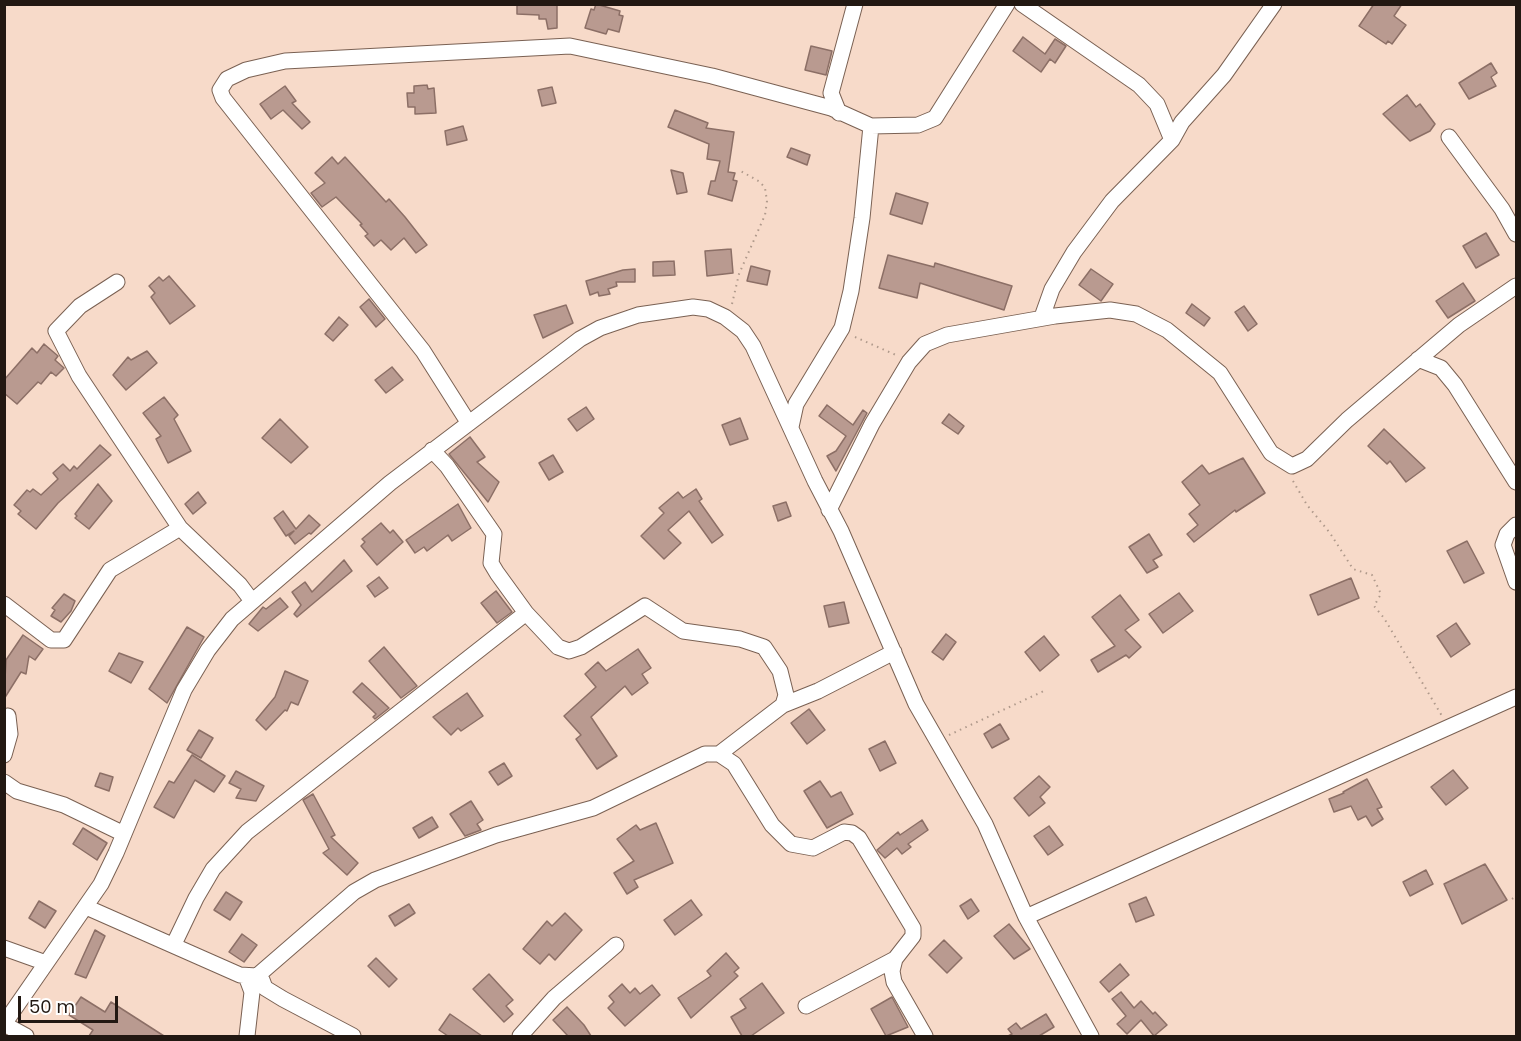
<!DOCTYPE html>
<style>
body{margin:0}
#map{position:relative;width:1521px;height:1041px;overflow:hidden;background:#f7dac9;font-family:Poppins,sans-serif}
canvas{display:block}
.frame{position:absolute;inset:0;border:6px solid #221812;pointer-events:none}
.scale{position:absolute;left:18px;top:996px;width:100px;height:27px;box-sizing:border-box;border:3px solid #221812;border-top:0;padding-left:8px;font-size:18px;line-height:21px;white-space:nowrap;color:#221812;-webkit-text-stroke:4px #fff;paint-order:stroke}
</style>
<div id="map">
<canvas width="1521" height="1041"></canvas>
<div class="frame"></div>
<div class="scale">50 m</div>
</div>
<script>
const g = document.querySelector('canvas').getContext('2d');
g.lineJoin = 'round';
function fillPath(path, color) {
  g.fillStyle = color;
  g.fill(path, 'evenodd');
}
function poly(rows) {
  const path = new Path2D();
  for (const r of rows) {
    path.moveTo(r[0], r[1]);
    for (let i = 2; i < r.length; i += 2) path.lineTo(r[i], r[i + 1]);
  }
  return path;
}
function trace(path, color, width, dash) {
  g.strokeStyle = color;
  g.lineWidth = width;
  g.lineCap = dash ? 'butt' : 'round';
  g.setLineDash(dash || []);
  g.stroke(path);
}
const building = poly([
 [517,4,557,4,557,28,548,29,546,19,539,19,539,15,517,14,517,4],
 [596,4,620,11,619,15,623,16,619,32,608,29,606,34,585,28,591,9,594,10,596,4],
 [1374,4,1402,4,1394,16,1406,25,1392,44,1388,41,1386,44,1359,26,1374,4],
 [1023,37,1045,54,1055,39,1066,46,1055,63,1050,59,1041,72,1013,51,1023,37],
 [811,46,832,51,826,75,805,70,811,46],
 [1491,63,1497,73,1491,77,1496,86,1469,99,1459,83,1491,63],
 [427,85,428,89,434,88,436,113,415,114,415,107,408,107,407,93,414,93,414,86,427,85],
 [285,86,296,101,292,103,310,122,302,129,283,110,271,119,260,104,285,86],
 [552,87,556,103,542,106,538,90,552,87],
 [1407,95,1416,107,1420,104,1435,124,1430,131,1410,141,1383,114,1407,95],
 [675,110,708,123,706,128,734,132,728,172,735,173,733,180,737,181,732,201,708,194,711,181,715,181,720,161,707,159,709,144,668,127,675,110],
 [463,126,467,140,447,145,445,131,463,126],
 [791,148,810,155,807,165,787,157,791,148],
 [332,157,338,164,345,157,386,202,389,199,405,217,427,245,416,253,404,238,391,250,381,240,374,246,365,236,368,234,360,225,362,224,336,197,322,207,311,193,325,183,315,173,332,157],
 [671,170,683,173,687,192,677,194,671,170],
 [896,193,928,203,922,224,890,214,896,193],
 [1486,233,1499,255,1476,268,1463,246,1486,233],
 [731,249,733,273,707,276,705,251,731,249],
 [888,255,934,267,935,263,1012,286,1004,310,920,283,917,298,879,288,888,255],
 [674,261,675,275,653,276,653,262,674,261],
 [751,266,770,271,767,285,747,281,751,266],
 [635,269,635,282,616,282,617,286,608,289,610,294,599,296,598,292,590,295,586,281,623,270,635,269],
 [1091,269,1113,284,1101,301,1079,285,1091,269],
 [169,276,195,306,170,324,151,297,155,293,149,286,159,277,163,281,169,276],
 [1463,283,1475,301,1448,318,1436,301,1463,283],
 [369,299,385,319,376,327,360,307,369,299],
 [1192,304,1210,318,1204,326,1186,313,1192,304],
 [566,305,573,323,543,338,534,315,566,305],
 [1244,306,1257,324,1248,331,1235,312,1244,306],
 [339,317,348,325,333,341,325,334,339,317],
 [44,344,58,356,55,360,64,368,56,376,51,372,41,384,38,382,17,404,4,393,4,380,32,348,37,353,44,344],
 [147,351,157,363,126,390,113,375,128,357,131,360,147,351],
 [392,367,403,380,386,393,375,380,392,367],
 [164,397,178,415,174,419,191,451,168,463,156,439,161,436,143,413,164,397],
 [827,405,853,425,863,410,867,413,836,471,827,456,836,451,846,436,819,416,827,405],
 [586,407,594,419,577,431,568,419,586,407],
 [949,414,964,426,958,434,942,423,949,414],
 [740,418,748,439,730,445,722,425,740,418],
 [280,419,308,447,291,463,262,438,280,419],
 [1384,429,1425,468,1406,482,1390,461,1387,464,1368,446,1384,429],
 [470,437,485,457,477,462,499,482,488,502,449,454,470,437],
 [100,445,111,455,58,503,36,529,18,514,21,511,14,505,27,490,30,492,33,489,41,495,58,479,53,473,63,464,70,471,74,466,77,469,100,445],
 [553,455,563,472,549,480,539,463,553,455],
 [1243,458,1265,493,1236,512,1235,510,1194,542,1187,534,1198,525,1189,514,1200,505,1182,482,1202,465,1209,474,1243,458],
 [98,484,112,501,89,529,75,518,77,516,75,514,98,484],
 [696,489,702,499,699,501,723,535,712,543,689,511,668,530,681,543,664,559,641,536,664,513,659,508,678,492,683,498,696,489],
 [198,492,206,503,193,514,185,504,198,492],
 [786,502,791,516,778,521,773,506,786,502],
 [458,504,471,528,452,541,448,535,427,551,424,547,415,553,406,540,458,504],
 [283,511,296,529,309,515,320,525,311,534,309,533,295,544,289,536,294,531,286,536,274,518,283,511],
 [381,523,390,533,393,530,403,542,377,565,361,546,365,542,362,539,381,523],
 [1149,534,1162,555,1153,560,1158,567,1147,573,1129,547,1149,534],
 [1467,541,1484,573,1464,583,1447,551,1467,541],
 [344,560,352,571,297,617,294,614,301,605,292,592,305,582,312,592,344,560],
 [379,577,388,588,375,597,367,586,379,577],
 [1351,578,1359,598,1318,615,1310,595,1351,578],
 [496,591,512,612,497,623,481,603,496,591],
 [1179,593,1193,611,1163,633,1149,614,1179,593],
 [64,594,75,601,71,611,61,622,51,616,55,610,52,608,64,594],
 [1120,595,1139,620,1125,630,1141,647,1129,658,1126,655,1098,672,1091,660,1115,646,1092,617,1120,595],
 [280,598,288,607,258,631,249,624,263,607,266,609,280,598],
 [844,602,849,623,829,627,824,606,844,602],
 [1456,623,1470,644,1451,657,1437,636,1456,623],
 [187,627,204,637,167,703,149,689,187,627],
 [946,634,956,642,943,660,932,652,946,634],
 [23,635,43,649,35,660,29,656,26,674,21,672,4,699,6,660,23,635],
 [1044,636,1059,655,1040,671,1025,652,1044,636],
 [384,647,417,686,401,698,369,661,384,647],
 [638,649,651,668,642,674,648,683,632,695,625,686,591,717,617,756,597,769,576,739,581,735,564,716,596,687,585,674,598,662,606,671,638,649],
 [119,653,143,662,131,683,109,671,119,653],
 [285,671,308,681,298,705,291,702,287,711,285,710,266,730,256,720,275,697,285,671],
 [362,683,389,708,375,719,373,717,376,714,353,692,362,683],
 [467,693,483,716,461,731,458,728,451,735,433,717,467,693],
 [809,709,825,730,807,744,791,723,809,709],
 [1000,724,1009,739,992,748,984,734,1000,724],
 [199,730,213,738,201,758,187,750,199,730],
 [885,741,896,763,880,771,869,749,885,741],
 [192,755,225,776,214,792,195,780,174,818,154,807,169,781,174,783,192,755],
 [504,763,512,776,498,785,489,772,504,763],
 [1453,770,1468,788,1446,805,1431,787,1453,770],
 [236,771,264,786,256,801,236,798,241,789,229,783,236,771],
 [100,773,113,777,109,791,95,786,100,773],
 [1039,776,1050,787,1040,797,1045,803,1029,816,1014,798,1039,776],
 [1367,779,1382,807,1377,809,1383,819,1372,826,1366,816,1358,820,1351,806,1334,812,1329,799,1344,793,1343,792,1367,779],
 [820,781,831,797,841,792,853,814,827,828,804,791,820,781],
 [313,794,335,835,331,837,358,863,347,875,323,853,329,849,303,800,313,794],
 [471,801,483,820,477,824,481,830,465,836,450,814,471,801],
 [432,817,438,827,419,838,413,828,432,817],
 [922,820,928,830,908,844,911,847,902,854,897,848,885,858,877,850,898,832,900,835,922,820],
 [656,823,673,863,634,880,638,887,627,894,614,873,634,861,617,839,636,825,640,830,656,823],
 [1049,826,1063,845,1048,855,1034,836,1049,826],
 [83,828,107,843,97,860,73,844,83,828],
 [1485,864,1507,900,1462,924,1444,884,1485,864],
 [1426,870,1433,884,1410,896,1403,882,1426,870],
 [226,892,242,902,230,920,214,910,226,892],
 [1146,897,1154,915,1136,922,1129,904,1146,897],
 [971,899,979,911,968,919,960,906,971,899],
 [691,900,702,915,675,935,664,920,691,900],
 [39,901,56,911,45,928,29,918,39,901],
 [409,904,415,913,395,926,389,916,409,904],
 [565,913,582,930,555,960,549,954,540,964,523,949,547,921,552,926,565,913],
 [1009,924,1030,949,1014,959,994,936,1009,924],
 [95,930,105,936,86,978,75,974,95,930],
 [242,934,257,945,244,962,229,952,242,934],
 [944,940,962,958,947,973,929,955,944,940],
 [726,953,739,968,734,972,738,976,691,1018,678,998,711,976,707,971,726,953],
 [376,958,397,979,389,987,368,966,376,958],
 [1120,964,1129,975,1109,992,1100,982,1120,964],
 [489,974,513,1000,506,1006,513,1014,504,1022,473,989,489,974],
 [762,983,784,1013,751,1036,742,1036,731,1017,746,1008,740,999,762,983],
 [622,984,630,993,635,988,640,994,652,985,660,995,625,1026,608,1008,614,1002,609,996,622,984],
 [1121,992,1134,1008,1141,1001,1153,1014,1155,1012,1167,1025,1154,1036,1141,1020,1127,1034,1117,1024,1126,1016,1112,999,1121,992],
 [81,997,105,1012,111,1002,164,1036,89,1036,93,1030,69,1015,81,997],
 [892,997,908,1027,886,1036,871,1009,892,997],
 [567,1007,584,1025,591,1036,568,1036,553,1020,567,1007],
 [450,1014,482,1036,448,1036,439,1030,450,1014],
 [1046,1014,1054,1027,1039,1036,1008,1036,1012,1034,1008,1029,1016,1023,1021,1029,1046,1014]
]);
fillPath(building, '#b99a90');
trace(building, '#8c6f66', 1.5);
const street = poly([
 [1022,4,1139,85,1157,104,1172,140],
 [839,113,831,93,855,4],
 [1449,137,1502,209,1516,234],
 [117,282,80,306,56,331,79,376,180,528,240,585,252,601],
 [1042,317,1052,289,1074,252,1112,201,1172,140,1182,122,1224,75,1274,4],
 [1418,359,1441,368,1455,385,1516,482],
 [468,422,423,351,223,98,220,90,227,79,246,70,285,61,570,46,712,76,831,108,871,126,918,125,935,118,1007,4],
 [791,427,796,404,842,328,851,291,862,218,871,126],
 [432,450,447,466,494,534,491,563,497,573,526,613,558,647,569,651,581,647,645,606,683,631,740,639,764,647,780,671,786,695,783,705,719,754],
 [829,510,872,424,909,362,925,344,947,335,1055,316,1110,310,1136,314,1167,330,1220,373,1271,453,1292,466,1307,459,1347,420,1459,325,1516,286],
 [1516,525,1507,534,1503,545,1516,582],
 [4,604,51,640,64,640,110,570,180,528],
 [783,705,818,691,894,652],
 [4,755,10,734,8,716],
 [4,782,17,791,64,805,124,834],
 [86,907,240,975,257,976,354,892,375,880,496,835,593,808,705,754,719,754,734,764,772,825,791,844,813,848,844,832,852,833,859,838,913,928,913,936,895,959,892,971,894,982,925,1036],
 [1026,917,1516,697],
 [174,944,196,898,213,869,247,832,526,613],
 [4,948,46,963],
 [246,976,252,992,247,1036],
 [257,976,262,980,265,988,283,999,353,1036],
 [806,1006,895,959],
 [4,1024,101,884,116,853,184,690,208,650,232,619,390,483,580,339,600,328,638,315,693,307,708,309,725,317,743,331,753,346,815,481,841,531,916,704,985,824,1026,917,1091,1036],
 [4,1024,26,1036],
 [520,1036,554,998,616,945]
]);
trace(street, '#7a6153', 17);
trace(poly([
 [732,304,739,274,765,215,767,201,765,188,760,182,739,170],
 [855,337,896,355],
 [1293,481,1307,505,1330,533,1353,569,1372,575,1381,594,1374,606,1384,618,1442,716],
 [949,735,1046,690],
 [1512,899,1516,896]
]), '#af998b', 2, [1.5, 4.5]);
trace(street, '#fff', 15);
</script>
